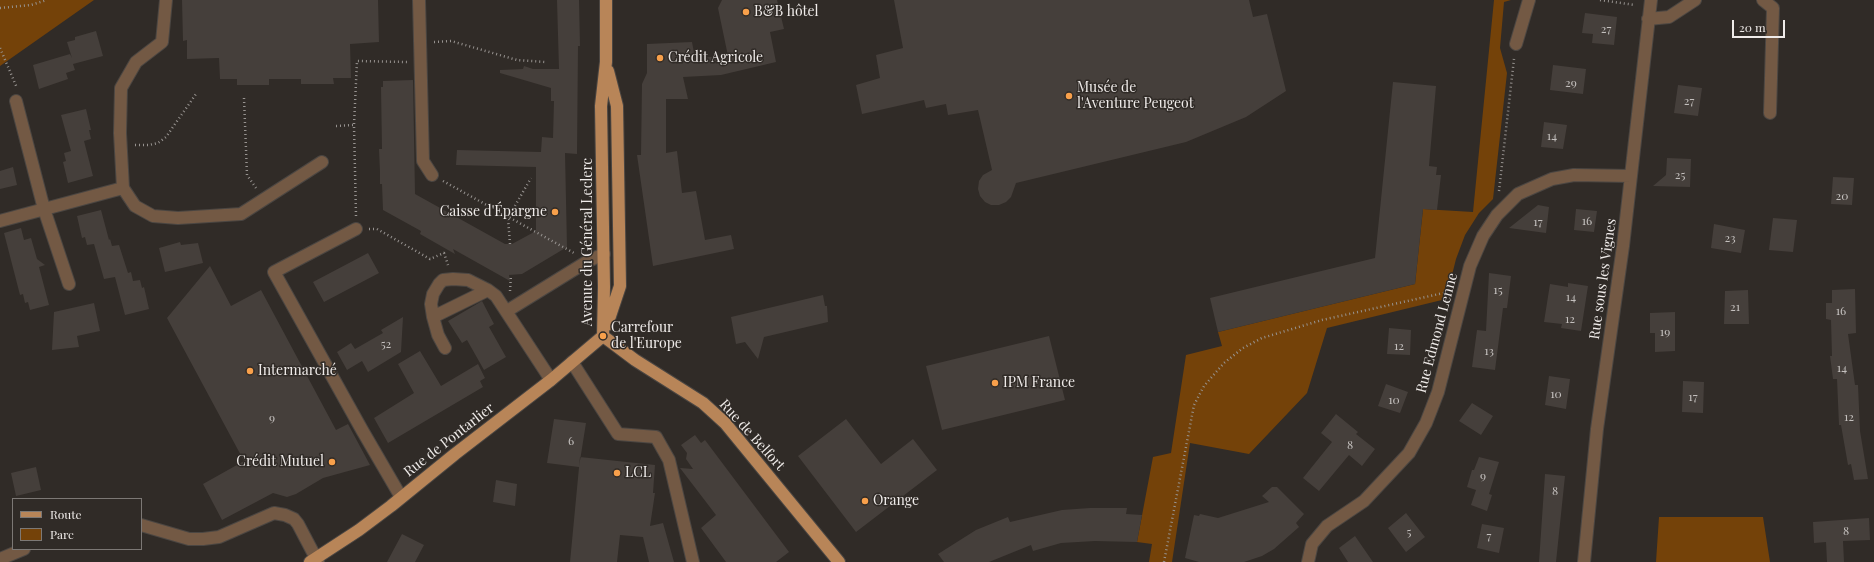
<!DOCTYPE html>
<meta charset="utf-8">
<style>
body{margin:0}
#map{position:relative;width:1874px;height:562px;overflow:hidden;background:#302b27;font-family:"Playfair Display",serif}
canvas{display:block}
.legend{position:absolute;left:12px;top:498px;width:130px;height:52px;box-sizing:border-box;background:#302b27;border:1px solid #7c7875;margin:0;padding:5px 7px;list-style:none;font-size:12px;color:#efebe9}
.legend li{display:flex;align-items:center;gap:8px;height:20px}
.legend b{width:20px;border:1px solid #7c7875}
.scale{position:absolute;left:1732px;top:20px;width:53px;height:18px;box-sizing:border-box;border:2px solid #efebe9;border-top:0;padding-left:5px;font-size:12px;line-height:14px;white-space:nowrap;color:#efebe9;-webkit-text-stroke:3px #302b27;paint-order:stroke}
</style>
<div id="map">
<canvas width="1874" height="562"></canvas>
<ul class="legend">
<li><b style="height:5px;background:#b88558"></b>Route</li>
<li><b style="height:11px;background:#744209"></b>Parc</li>
</ul>
<div class="scale">20 m</div>
</div>
<script>
const g = document.querySelector('canvas').getContext('2d');
g.lineJoin = 'round';
function fillPath(path, color) {
  g.fillStyle = color;
  g.fill(path, 'evenodd');
}
function poly(rows) {
  const path = new Path2D();
  for (const r of rows) {
    path.moveTo(r[0], r[1]);
    for (let i = 2; i < r.length; i += 2) path.lineTo(r[i], r[i + 1]);
  }
  return path;
}
function trace(path, color, width, dash) {
  g.strokeStyle = color;
  g.lineWidth = width;
  g.lineCap = dash ? 'butt' : 'round';
  g.setLineDash(dash || []);
  g.stroke(path);
}
function drawText(font, color, halo, rows, align = 'center') {
  g.font = font + ' "Playfair Display",serif';
  g.lineWidth = 3;
  g.setLineDash([]);
  g.textBaseline = 'middle';
  g.strokeStyle = halo;
  g.fillStyle = color;
  for (const [text, x, y, turn = 0] of rows) {
    g.save();
    g.translate(x, y);
    g.rotate((+turn || 0) * Math.PI / 180);
    g.textAlign = isNaN(turn) ? turn : align;
    if (halo) g.strokeText(text, 0, 0);
    g.fillText(text, 0, 0);
    g.restore();
  }
}
fillPath(poly([
 [0,0,94,0,0,66],
 [1494,0,1511,0,1504,2,1500,48,1507,73,1493,199,1479,213,1465,235,1456,259,1446,299,1327,328,1307,393,1249,454,1190,443,1172,562,1149,562,1152,544,1137,542,1153,457,1171,453,1186,355,1222,346,1218,332,1415,284,1423,209,1473,212],
 [1659,517,1763,517,1770,562,1656,562]
]), '#744209');
fillPath(poly([
 [182,0,378,0,379,42,350,44,351,78,333,78,334,84,301,84,301,79,269,79,269,85,237,85,237,79,220,79,219,58,187,59,187,40,183,41],
 [557,0,579,0,580,46,578,46,577,154,565,153,567,247,522,274,509,275,510,281,453,249,455,254,420,234,421,231,383,210,382,184,380,184,380,172,379,149,382,149,381,87,383,87,383,81,413,80,415,194,505,244,512,244,536,231,536,167,456,165,457,150,541,152,542,137,553,138,554,101,551,101,551,88,500,73,500,70,523,69,524,66,533,69,559,69],
 [722,0,777,0,784,29,770,32,776,62,721,75,683,77,688,99,666,99,666,153,677,151,682,193,696,191,705,240,731,235,734,249,653,266,637,155,641,155,642,84,647,73,647,44,692,42,695,58,728,56,718,8],
 [894,0,1249,0,1253,17,1267,14,1286,91,1246,117,1186,142,1016,183,1011,197,1006,202,999,205,991,205,985,202,980,196,978,189,979,181,983,175,992,170,978,110,948,115,946,104,926,108,924,100,862,114,856,85,880,78,876,55,903,48],
 [1585,13,1617,17,1614,45,1592,43,1593,34,1582,33],
 [96,31,103,56,73,64,75,70,66,73,68,79,39,89,33,65,70,54,72,58,67,42,75,40,75,37],
 [1553,65,1586,69,1583,94,1550,90],
 [1393,82,1436,86,1429,166,1437,167,1436,175,1441,175,1437,210,1423,209,1415,284,1218,332,1210,298,1375,258],
 [1678,85,1702,88,1698,116,1674,113],
 [86,109,91,130,89,130,91,139,84,141,93,176,68,183,63,162,66,161,64,153,71,151,61,115],
 [1544,122,1567,125,1563,149,1541,147],
 [1667,158,1691,159,1690,187,1653,186,1666,175],
 [13,167,17,185,0,189,0,171],
 [1833,177,1854,178,1852,205,1831,204],
 [1538,205,1549,207,1546,233,1509,228],
 [1576,209,1597,211,1594,232,1574,230],
 [101,210,109,240,110,239,112,246,119,245,128,273,131,272,133,281,140,280,142,288,144,287,149,309,125,315,115,277,104,279,94,244,87,245,85,237,82,238,77,216],
 [1773,218,1797,220,1793,252,1769,250],
 [1714,224,1745,230,1741,253,1711,248],
 [21,228,24,240,31,238,37,259,45,265,39,267,49,305,30,310,28,302,25,303,23,294,20,295,4,233],
 [180,242,181,245,198,243,203,263,165,272,159,248],
 [368,253,379,273,324,302,313,282],
 [210,266,231,306,261,290,336,430,348,424,370,465,323,478,296,494,287,497,273,493,222,520,203,484,244,461,167,318],
 [1489,273,1511,276,1507,308,1503,308,1495,370,1472,367,1477,330,1486,331],
 [1568,283,1588,286,1581,331,1561,328,1562,324,1544,322,1550,284,1568,287],
 [1855,289,1856,333,1848,334,1855,385,1858,385,1860,431,1868,479,1854,480,1851,464,1848,465,1841,425,1839,425,1837,379,1833,379,1830,356,1832,356,1831,320,1826,319,1826,303,1832,303,1832,290],
 [1748,290,1749,324,1724,324,1725,291],
 [823,295,825,306,827,306,828,322,764,337,758,359,745,342,736,344,731,317],
 [482,301,494,324,489,327,506,357,484,370,467,340,462,343,448,321],
 [94,303,100,331,77,336,79,347,52,350,54,312],
 [1675,312,1675,351,1655,352,1655,333,1650,333,1650,313],
 [403,317,401,352,368,372,362,361,347,370,337,352,351,343,355,349,383,333,381,330],
 [1389,328,1411,330,1410,355,1387,354],
 [1049,336,1065,400,942,430,926,366],
 [420,351,441,386,478,364,485,378,480,381,483,387,388,443,374,418,414,393,398,364],
 [1549,376,1570,379,1566,409,1545,405],
 [1683,381,1704,382,1703,413,1682,412],
 [1386,384,1408,392,1400,413,1378,406],
 [1472,403,1493,416,1481,435,1459,421],
 [1336,414,1358,432,1356,434,1375,449,1362,466,1349,455,1319,491,1303,478,1332,442,1321,433],
 [554,419,586,423,579,467,547,463],
 [846,419,881,464,913,439,937,470,856,532,798,456],
 [695,435,701,443,705,440,789,552,776,562,726,562,701,528,716,515,680,468,693,469,686,459,687,453,681,445],
 [580,457,655,465,653,493,655,493,650,526,663,523,674,562,649,562,643,537,620,535,617,562,570,562],
 [1479,457,1499,462,1489,494,1492,495,1487,511,1471,505,1476,490,1467,487,1472,470,1474,470],
 [36,467,41,490,16,496,11,473],
 [1545,474,1565,476,1556,562,1539,562],
 [496,480,517,484,515,506,493,502],
 [1272,487,1277,487,1304,514,1296,523,1299,527,1274,549,1262,556,1244,562,1199,562,1185,558,1194,515,1199,516,1200,514,1218,518,1269,502,1262,496],
 [1090,508,1127,508,1126,514,1142,515,1137,542,1095,541,1061,543,1033,551,1031,545,989,562,944,562,938,554,976,530,1008,517,1010,522,1062,510],
 [1406,513,1425,537,1406,552,1388,528],
 [1869,518,1870,540,1843,541,1844,562,1827,562,1826,542,1814,543,1813,522],
 [1482,524,1504,528,1499,553,1477,548],
 [402,534,424,545,415,562,387,562],
 [1355,536,1373,562,1348,562,1339,548]
]), '#453f3b');
const minor = poly([
 [166,0,162,42,136,62,121,88,120,133,123,188,135,206,153,216,178,218,241,214,322,162],
 [419,0,423,161,432,175],
 [1763,0,1773,8,1770,113],
 [1648,19,1669,17,1695,0],
 [1516,44,1529,0],
 [16,101,44,209,69,284],
 [0,221,123,188],
 [356,229,274,272,362,430,401,497],
 [507,311,588,261,604,254],
 [433,317,488,290],
 [445,348,438,335,433,317,431,304,433,294,439,284,443,280,453,279,468,280,488,290,496,296,551,380],
 [572,362,618,434,656,437,669,460,693,562],
 [141,525,189,539,203,539,219,537,274,513,285,515,294,519,298,524,318,562],
 [0,559,24,549],
 [1308,562,1312,544,1327,526,1364,501,1409,453,1426,423,1438,392,1470,266,1483,236,1497,215,1518,194,1552,179,1574,175,1631,176],
 [1584,562,1597,429,1623,246,1651,0]
]);
const major = poly([
 [607,325,620,286,617,106,608,71],
 [603,336,604,287,601,106,606,62,606,0],
 [603,336,635,360,703,403,725,423,839,562],
 [310,562,359,530,391,506,455,454,551,380,603,336]
]);
trace(minor, '#4b4642', 14);
trace(major, '#4b4642', 14);
trace(poly([
 [1600,0,1635,5],
 [0,8,31,5,47,0],
 [434,42,451,41,517,60,545,62],
 [0,48,17,88],
 [244,98,247,175,256,188],
 [336,126,354,125],
 [135,145,149,145,158,143,166,137,196,94],
 [443,181,574,253],
 [1499,191,1514,59],
 [356,216,354,125,357,61,407,62],
 [369,229,377,229,430,259,444,253,448,265],
 [510,244,508,218,531,178],
 [510,291,511,275],
 [1164,562,1194,405,1204,386,1224,363,1243,348,1262,338,1322,320,1448,292]
]), '#979390', 2.5, [1, 3]);
trace(minor, '#735944', 12);
trace(major, '#b88558', 12);
for (const [x, y, r, color] of [
 [746,12,4,"#f8a04b"],
 [660,58,4,"#f8a04b"],
 [1069,96,4,"#f8a04b"],
 [555,212,4,"#f8a04b"],
 [603,336,4,"#f8a04b"],
 [250,371,4,"#f8a04b"],
 [995,383,4,"#f8a04b"],
 [332,462,4,"#f8a04b"],
 [617,473,4,"#f8a04b"],
 [865,501,4,"#f8a04b"]
]) {
  const dot = new Path2D();
  dot.arc(x, y, r, 0, 2 * Math.PI);
  g.fillStyle = color;
  g.fill(dot);
  trace(dot, '#302b27', 1.5);
}
drawText('12px', '#c4c0be', null, [
 ["27",1606,29],
 ["29",1571,83],
 ["27",1689,101],
 ["14",1552,136],
 ["25",1680,175],
 ["20",1842,196],
 ["16",1587,221],
 ["17",1538,222],
 ["23",1730,238],
 ["15",1498,290],
 ["14",1571,297],
 ["21",1735,307],
 ["16",1841,311],
 ["12",1570,319],
 ["19",1665,332],
 ["52",386,344],
 ["12",1399,346],
 ["13",1489,351],
 ["14",1842,368],
 ["10",1556,394],
 ["17",1693,397],
 ["10",1394,400],
 ["12",1849,417],
 ["9",272,418],
 ["6",571,441],
 ["8",1350,445],
 ["9",1483,476],
 ["8",1555,491],
 ["8",1846,531],
 ["5",1409,532],
 ["7",1489,536]
]);
drawText('14px', '#efebe9', '#302b27', [
 ["B&B hôtel",754,12],
 ["Crédit Agricole",668,58],
 ["Musée de",1077,88],
 ["l'Aventure Peugeot",1077,104],
 ["Caisse d'Épargne",547,212,"right"],
 ["Carrefour",611,328],
 ["de l'Europe",611,344],
 ["Intermarché",258,371],
 ["IPM France",1003,383],
 ["Crédit Mutuel",324,462,"right"],
 ["LCL",625,473],
 ["Orange",873,501]
], 'left');
drawText('14px', '#efebe9', '#302b27', [
 ["Avenue du Général Leclerc",588,242,-90],
 ["Rue sous les Vignes",1603,279,-82],
 ["Rue Edmond Lenne",1437,333,-75],
 ["Rue de Belfort",752,435,48],
 ["Rue de Pontarlier",449,440,-38]
]);
</script>
